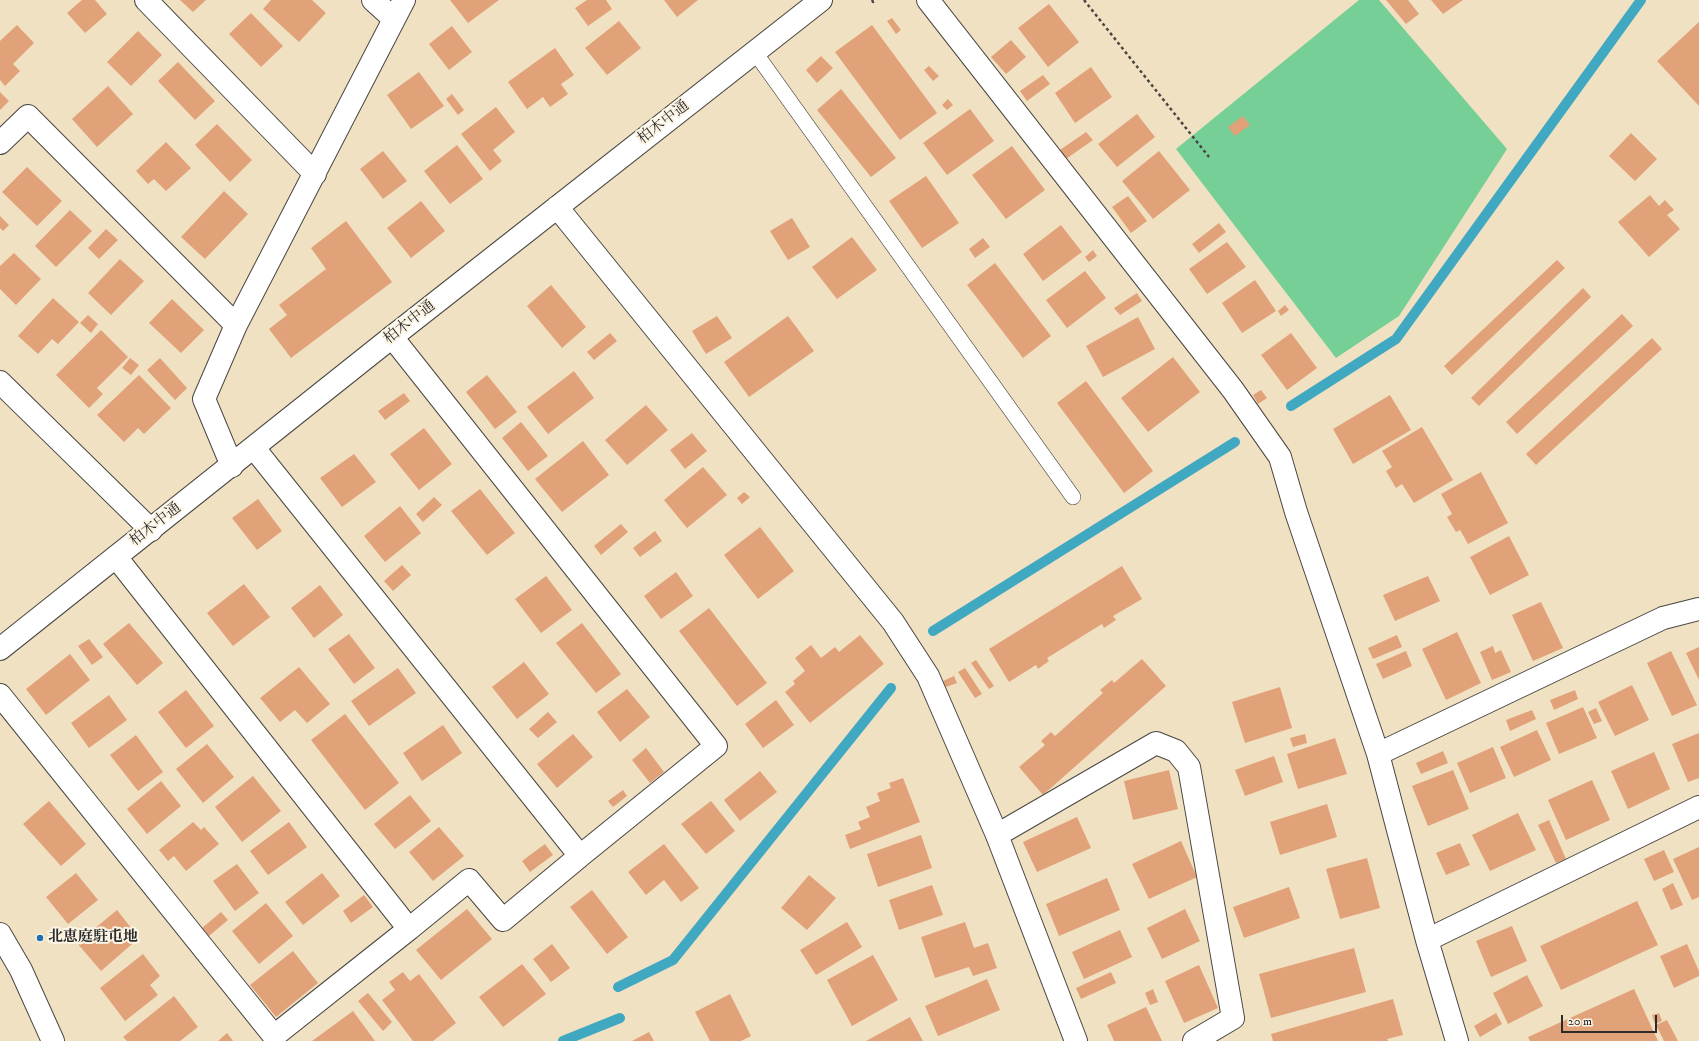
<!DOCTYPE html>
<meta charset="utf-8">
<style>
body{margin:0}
#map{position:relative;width:1699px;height:1041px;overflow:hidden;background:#f0e1c2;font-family:"IM FELL DW Pica",serif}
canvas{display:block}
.scale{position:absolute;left:1561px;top:1015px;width:96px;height:18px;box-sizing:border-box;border:2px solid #2b2b2b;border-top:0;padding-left:5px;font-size:12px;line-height:14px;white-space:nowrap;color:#2b2b2b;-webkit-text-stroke:3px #fcf5e5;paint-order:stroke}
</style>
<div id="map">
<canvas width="1699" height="1041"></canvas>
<div class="scale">20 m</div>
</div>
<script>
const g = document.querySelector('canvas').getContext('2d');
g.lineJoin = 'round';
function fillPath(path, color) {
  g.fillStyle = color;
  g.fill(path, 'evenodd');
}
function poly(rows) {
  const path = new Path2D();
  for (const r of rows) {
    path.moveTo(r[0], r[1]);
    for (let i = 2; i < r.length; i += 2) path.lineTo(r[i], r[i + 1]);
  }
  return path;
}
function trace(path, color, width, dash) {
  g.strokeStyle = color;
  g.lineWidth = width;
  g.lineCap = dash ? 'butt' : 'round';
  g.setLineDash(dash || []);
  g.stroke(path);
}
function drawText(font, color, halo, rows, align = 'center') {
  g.font = font + ' "IM FELL DW Pica","Noto Serif JP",serif';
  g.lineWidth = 4;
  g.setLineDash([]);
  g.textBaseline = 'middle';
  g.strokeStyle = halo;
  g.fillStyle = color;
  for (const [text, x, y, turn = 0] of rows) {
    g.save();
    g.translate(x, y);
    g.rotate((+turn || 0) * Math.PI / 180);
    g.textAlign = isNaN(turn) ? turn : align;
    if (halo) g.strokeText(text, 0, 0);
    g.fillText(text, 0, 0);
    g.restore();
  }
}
fillPath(poly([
 [1359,0,1379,0,1507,149,1399,316,1336,358,1176,149]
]), '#75cf96');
trace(poly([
 [1291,406,1396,339,1641,0],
 [933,631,1235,442],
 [618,987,673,960,891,688],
 [563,1041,620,1018]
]), '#40a8c0', 10);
fillPath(poly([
 [82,0,95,0,107,14,85,33,67,13],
 [180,0,206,0,193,12],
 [271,0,312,0,326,13,299,42,263,9],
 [450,0,499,0,468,23],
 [587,0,606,0,612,9,588,26,575,8],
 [664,0,698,0,677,17],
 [1386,0,1408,0,1419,14,1406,24],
 [1431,0,1463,0,1443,14],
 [1049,4,1079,42,1048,67,1018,28],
 [251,13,283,46,261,67,229,34],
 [892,18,901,30,896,34,887,21],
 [619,21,641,48,607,75,585,48],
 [1699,22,1699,106,1657,61],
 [17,25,34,43,13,64,20,71,5,86,0,80,0,41],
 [872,25,937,113,900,140,835,52],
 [452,26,472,52,449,70,429,44],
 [138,31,162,55,131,86,107,62],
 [1011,40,1026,57,1006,74,991,57],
 [555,48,574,75,561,84,568,94,550,107,543,97,527,109,508,82],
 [821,56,833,68,817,83,806,70],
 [178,62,215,101,195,120,158,81],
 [929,66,939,76,933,81,924,70],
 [1091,67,1112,97,1075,123,1055,93],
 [419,72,444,106,411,129,387,95],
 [1043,75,1050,84,1027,101,1020,91],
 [108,86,133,114,97,147,72,119],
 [841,89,896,158,871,177,817,110],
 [0,92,9,101,0,110],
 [452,94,464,110,458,115,446,99],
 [948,99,953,105,947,110,942,105],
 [496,107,515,132,493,150,502,161,490,171,461,134],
 [970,109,994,141,947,175,923,143],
 [1137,114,1155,137,1117,167,1098,144],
 [1243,116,1250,125,1235,136,1228,127],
 [217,124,252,160,230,182,195,145],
 [1086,132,1093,140,1066,159,1060,150],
 [1631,133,1657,159,1635,181,1609,156],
 [166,142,191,168,166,191,154,179,148,184,136,171],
 [457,145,483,179,450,204,424,171],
 [1012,146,1045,190,1006,219,972,175],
 [383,151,407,181,383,199,360,169],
 [1159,151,1190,190,1153,219,1122,181],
 [27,167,62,201,37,226,2,192],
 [926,176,959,223,922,248,889,201],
 [224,191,248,214,205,259,181,237],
 [1650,195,1659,206,1665,200,1674,210,1667,215,1680,229,1649,257,1618,222],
 [1128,196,1147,221,1131,233,1112,207],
 [421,201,445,231,411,258,387,228],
 [70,210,92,231,56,267,35,246],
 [0,216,9,225,3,231,0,228],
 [792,218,810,247,788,260,770,231],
 [346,221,392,282,291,358,269,329,287,315,279,305,326,269,311,248],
 [1219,223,1226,232,1199,253,1192,244],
 [1061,225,1082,252,1043,281,1023,254],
 [106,229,118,240,99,259,88,248],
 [852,237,877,270,837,299,812,267],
 [983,238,990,247,975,258,969,249],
 [1227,242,1246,267,1207,294,1189,269],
 [1093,250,1097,256,1089,262,1085,257],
 [14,253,41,279,16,305,0,289,0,266],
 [120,259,144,281,111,315,88,293],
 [1557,260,1565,268,1452,375,1444,366],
 [995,263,1051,336,1023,358,967,285],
 [1085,271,1106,298,1067,328,1046,300],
 [1255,280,1276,311,1242,333,1222,303],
 [551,285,586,327,562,348,527,306],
 [1583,288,1591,297,1479,406,1471,398],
 [1137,293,1142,301,1120,315,1114,308],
 [53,298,79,322,58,344,52,339,38,354,18,336],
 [172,299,204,330,181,353,149,323],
 [1285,305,1289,310,1281,316,1278,311],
 [1622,314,1633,326,1517,434,1506,422],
 [88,315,98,324,91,333,80,323],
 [717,316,732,338,706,354,692,331],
 [788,316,814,351,749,397,724,362],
 [1138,317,1155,349,1103,377,1086,346],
 [101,330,128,357,97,388,103,394,89,408,56,375],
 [610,333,617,341,594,360,587,352],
 [1291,333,1317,368,1287,390,1261,355],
 [1652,338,1662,349,1536,465,1526,454],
 [1173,357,1200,392,1148,432,1121,398],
 [130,358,139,365,131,375,122,368],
 [160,358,187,388,175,400,147,370],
 [574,371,594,398,548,434,527,407],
 [139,375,171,408,144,434,138,428,124,442,97,415],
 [487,375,517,412,495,429,466,392],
 [1086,381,1153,471,1124,493,1057,403],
 [1261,390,1267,398,1258,404,1253,395],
 [404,393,410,401,385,420,378,411],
 [1390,395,1411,430,1353,464,1333,429],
 [646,405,668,430,627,465,605,440],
 [521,422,548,456,528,471,502,438],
 [1422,427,1453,480,1414,503,1402,484,1396,488,1386,471,1392,467,1382,451],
 [424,428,452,464,419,490,390,454],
 [692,433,707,451,685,469,670,450],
 [583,441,609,475,562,512,535,479],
 [354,454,376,482,342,507,320,478],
 [703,467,727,495,687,528,664,500],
 [1481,472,1508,523,1468,544,1460,530,1456,532,1447,517,1452,514,1441,494],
 [480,489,515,533,487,555,451,511],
 [744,492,750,497,742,504,737,498],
 [434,497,442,505,423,522,416,514],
 [258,499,282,531,257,550,232,518],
 [400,506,421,533,385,562,364,536],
 [621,524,628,532,601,555,594,546],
 [760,527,794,571,758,599,724,555],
 [655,531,662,541,640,557,633,548],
 [1509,536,1529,575,1490,595,1470,557],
 [402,565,411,575,393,591,384,581],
 [1122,566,1142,599,1113,616,1116,620,1104,628,1102,624,1047,658,1049,661,1038,669,1036,665,1009,682,989,649],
 [676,572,693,596,661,619,644,596],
 [546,576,572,610,541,633,515,599],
 [1428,576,1440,601,1395,621,1383,595],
 [244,584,270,617,233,646,207,613],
 [320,585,343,615,314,638,291,608],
 [1541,602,1563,648,1533,661,1512,615],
 [709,608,767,683,737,706,679,631],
 [129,623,163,663,137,685,103,644],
 [582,623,621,674,596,693,556,643],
 [1457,632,1481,683,1446,700,1422,649],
 [349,634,375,668,354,684,328,649],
 [860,635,884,664,810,723,785,692,795,684,793,681,805,671,795,658,811,645,821,658,835,647,839,652],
 [1397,635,1402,647,1373,659,1368,648],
 [89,639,103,657,92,665,78,646],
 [1493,646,1495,653,1501,650,1511,672,1492,680,1480,652],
 [1699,647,1699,680,1686,653],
 [1406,651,1412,666,1383,679,1376,664],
 [1671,651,1697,705,1672,716,1647,663],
 [70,654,90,680,46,715,26,689],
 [1142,659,1166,686,1043,795,1019,767,1045,745,1041,741,1051,732,1055,736,1103,693,1100,690,1112,680,1114,683],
 [976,660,994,686,989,689,971,663],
 [524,662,549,694,517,719,492,687],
 [299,667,330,704,307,723,295,710,280,722,260,698],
 [398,668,416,693,369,726,351,701],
 [965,668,982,694,975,698,958,672],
 [954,676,957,683,946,687,943,681],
 [1632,685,1649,720,1615,736,1598,702],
 [1280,687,1292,728,1245,743,1232,702],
 [627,689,650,717,620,742,597,712],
 [186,690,214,726,186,748,158,712],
 [1575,690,1578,699,1554,710,1550,700],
 [109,695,127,720,89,748,71,723],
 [776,700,794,725,763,748,745,724],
 [1583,707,1597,738,1559,754,1546,723],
 [1596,708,1602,721,1594,724,1588,712],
 [1532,710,1536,719,1510,731,1506,720],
 [548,712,557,722,538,738,529,729],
 [345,714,399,783,365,810,311,740],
 [443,725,462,753,422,781,403,753],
 [1537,730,1551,760,1514,777,1500,747],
 [1699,733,1699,778,1688,782,1672,744],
 [573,734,593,757,557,788,537,764],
 [1305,734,1307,743,1293,747,1290,738],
 [136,735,163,772,138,791,110,755],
 [1335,738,1347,774,1298,789,1287,754],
 [207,744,234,777,203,803,176,769],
 [1493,747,1506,778,1470,793,1457,763],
 [646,748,664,772,650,783,632,760],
 [1443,751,1448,763,1421,774,1416,763],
 [1654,752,1670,789,1628,809,1611,771],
 [1274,756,1283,782,1245,796,1235,770],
 [1169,770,1178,809,1133,820,1124,781],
 [1453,770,1469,809,1428,826,1412,786],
 [760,771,777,792,740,821,724,800],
 [253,776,281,811,242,842,215,807],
 [903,778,920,822,850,849,845,835,861,829,858,822,870,817,866,807,880,801,877,793,891,788,889,783],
 [1592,780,1610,820,1566,840,1548,800],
 [161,781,181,806,147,834,127,809],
 [623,790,627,796,613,807,608,801],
 [410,795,431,821,395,849,374,824],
 [49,801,86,844,61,866,23,824],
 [711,801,735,831,706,854,681,824],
 [1327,804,1337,837,1280,855,1270,822],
 [1518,813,1536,850,1490,871,1472,835],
 [1077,817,1091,848,1037,872,1023,842],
 [1549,820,1566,859,1556,863,1538,825],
 [193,822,201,830,204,827,219,844,186,871,174,856,168,861,159,850],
 [289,822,307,847,268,875,250,851],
 [439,827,464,856,433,881,409,852],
 [921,835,932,868,878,887,867,854],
 [1181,841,1197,877,1149,899,1132,864],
 [1460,843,1470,865,1446,875,1436,853],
 [545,844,553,855,530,872,522,861],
 [664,844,699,888,681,902,664,880,646,895,628,872],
 [1699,847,1699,897,1692,900,1673,859],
 [1664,850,1674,872,1654,881,1644,859],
 [1367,858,1380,908,1340,919,1326,869],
 [237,864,259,893,235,911,213,881],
 [76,873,98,900,68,924,46,897],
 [322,873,340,896,303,925,285,902],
 [809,875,836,898,807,930,781,908],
 [1107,878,1120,910,1059,936,1046,904],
 [1673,883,1683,905,1671,910,1662,889],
 [932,885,943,915,899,930,889,900],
 [1289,887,1300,918,1244,938,1233,907],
 [592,890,628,937,607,954,570,907],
 [364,895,373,907,351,923,343,911],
 [1637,901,1658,945,1561,990,1540,946],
 [266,903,293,936,259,964,232,931],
 [467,909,492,939,441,980,416,950],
 [1185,909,1200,941,1162,959,1147,928],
 [117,910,139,938,101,971,77,943],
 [221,912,228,920,209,936,202,928],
 [847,922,862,947,816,975,800,950],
 [965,922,974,948,988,943,997,968,973,976,969,967,935,978,921,937],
 [1512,926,1527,961,1491,977,1476,941],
 [1120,930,1132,957,1084,979,1072,952],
 [552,944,570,968,551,982,533,959],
 [1687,944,1699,971,1699,976,1674,988,1660,956],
 [1354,948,1366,992,1271,1018,1259,974],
 [293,951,318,983,276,1017,250,985],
 [143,954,160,976,150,985,158,995,125,1021,100,988],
 [873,955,898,1000,852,1026,827,980],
 [522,964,546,994,503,1027,479,997],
 [1199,965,1218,1008,1184,1023,1165,981],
 [403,972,410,981,419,974,456,1023,433,1041,413,1041,382,1000,395,990,389,982],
 [1111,972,1116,983,1081,999,1076,988],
 [1527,975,1543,1006,1508,1024,1493,993],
 [987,979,1000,1010,938,1036,925,1006],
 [1153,989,1158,1002,1150,1005,1145,993],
 [1634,989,1658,1041,1530,1041,1528,1037],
 [368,993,392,1022,383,1031,358,1001],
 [730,994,751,1036,741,1041,710,1041,695,1012],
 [174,996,198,1027,180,1041,127,1041,123,1037],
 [1393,999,1403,1035,1387,1039,1388,1041,1273,1041,1271,1034],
 [1146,1007,1162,1041,1114,1041,1107,1025],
 [353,1011,375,1041,312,1041],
 [1496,1013,1502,1024,1480,1037,1474,1026],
 [1659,1013,1662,1021,1655,1024,1652,1015],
 [910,1017,923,1041,866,1041],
 [1667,1020,1678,1041,1664,1041,1656,1025],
 [649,1032,654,1041,632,1041],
 [227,1033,233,1041,218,1041]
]), '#e2a279');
const service = poly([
 [754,51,1073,497]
]);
const minor = poly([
 [146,0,315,174],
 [373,0,394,19],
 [928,0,1233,390,1280,457,1296,512,1378,754,1427,940,1457,1041],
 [0,143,28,116,236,325],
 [0,382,151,530],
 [254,448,580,856,716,746,392,337],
 [232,466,204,399,236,325,404,0],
 [0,695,274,1036,409,929,116,557],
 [1378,754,1663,618,1699,609],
 [997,835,1156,743,1176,751,1189,767,1233,1018,1194,1041],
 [409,929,469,880,503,920,580,856],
 [1427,940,1699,807]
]);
const tertiary = poly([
 [557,207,893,622,928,676,997,835,1076,1041],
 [0,649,392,337,821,0],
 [0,934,21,970,53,1041]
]);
trace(service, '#494642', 16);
trace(minor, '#494642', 24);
trace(tertiary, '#494642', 24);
trace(poly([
 [872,0,873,2,875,0],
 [1084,0,1209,157]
]), '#494642', 2.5, [3, 3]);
trace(service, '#fff', 15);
trace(minor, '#fff', 22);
trace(tertiary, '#fff', 22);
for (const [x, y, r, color] of [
 [40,938,4,"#1f6fb2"]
]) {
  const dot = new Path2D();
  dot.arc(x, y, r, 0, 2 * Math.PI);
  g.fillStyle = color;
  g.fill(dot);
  trace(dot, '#fcf5e5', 1.5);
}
drawText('15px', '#2b2b2b', '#fcf5e5', [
 ["柏木中通",664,123,-38],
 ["柏木中通",410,323,-38],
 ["柏木中通",156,525,-38]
]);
drawText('bold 15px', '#2b2b2b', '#fcf5e5', [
 ["北恵庭駐屯地",48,938]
], 'left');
</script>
